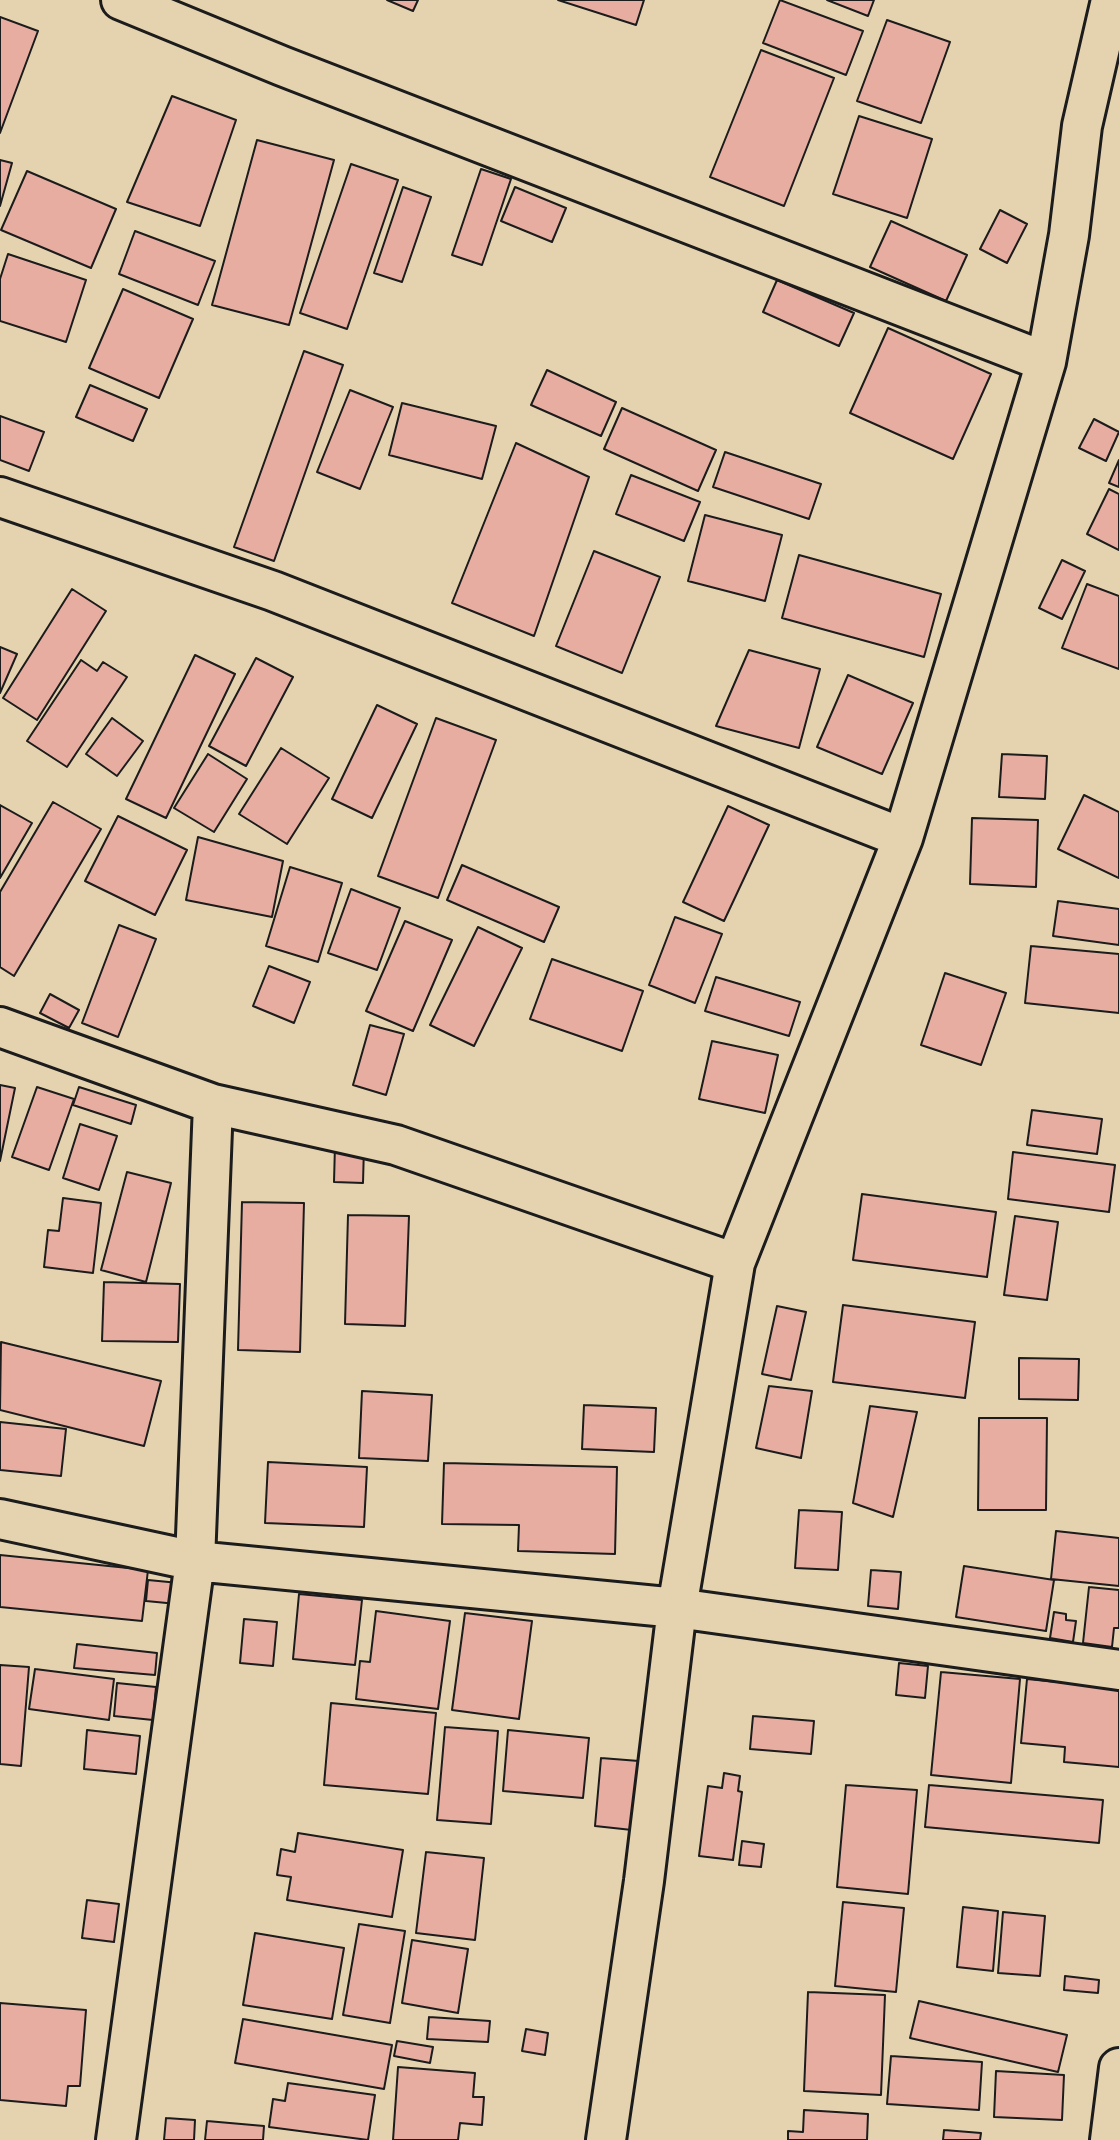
<!DOCTYPE html>
<style>
body{margin:0}
canvas{display:block;background:#e5d3b0}
</style>
<canvas width="1119" height="2140"></canvas>
<script>
const g = document.querySelector('canvas').getContext('2d');
g.lineJoin = 'round';
function fillPath(path, color) {
  g.fillStyle = color;
  g.fill(path, 'evenodd');
}
function poly(rows) {
  const path = new Path2D();
  for (const r of rows) {
    path.moveTo(r[0], r[1]);
    for (let i = 2; i < r.length; i += 2) path.lineTo(r[i], r[i + 1]);
  }
  return path;
}
function trace(path, color, width, dash) {
  g.strokeStyle = color;
  g.lineWidth = width;
  g.lineCap = dash ? 'butt' : 'round';
  g.setLineDash(dash || []);
  g.stroke(path);
}
const building = poly([
 [387,0,418,0,413,11,387,0],
 [558,0,644,0,636,25,558,0],
 [780,0,863,31,846,75,763,43,780,0],
 [827,0,874,0,868,16,827,0],
 [0,17,38,31,0,133,0,17],
 [887,20,950,42,921,123,857,101,887,20],
 [761,50,834,78,784,206,710,177,761,50],
 [172,96,236,120,200,226,127,202,172,96],
 [859,116,932,139,907,218,833,194,859,116],
 [257,140,334,160,289,325,212,305,257,140],
 [0,160,12,163,0,206,0,160],
 [351,164,398,180,347,329,300,313,351,164],
 [481,169,511,179,482,265,452,255,481,169],
 [27,171,116,209,91,268,1,230,27,171],
 [403,187,431,197,402,282,374,273,403,187],
 [515,187,566,208,552,242,501,221,515,187],
 [1000,210,1027,224,1007,263,980,249,1000,210],
 [891,221,967,255,946,301,870,267,891,221],
 [135,231,215,261,198,305,119,274,135,231],
 [8,254,86,280,66,342,0,321,0,279,8,254],
 [777,280,854,313,839,346,763,312,777,280],
 [123,289,193,319,159,398,89,368,123,289],
 [888,328,991,374,953,459,850,413,888,328],
 [304,351,343,365,274,561,234,547,304,351],
 [547,370,616,402,601,436,531,405,547,370],
 [90,385,147,409,133,441,76,417,90,385],
 [350,390,393,407,360,489,317,472,350,390],
 [402,403,496,426,482,479,389,455,402,403],
 [622,408,716,450,698,491,604,449,622,408],
 [0,416,44,432,29,471,0,460,0,416],
 [1094,419,1119,432,1106,461,1079,448,1094,419],
 [516,443,589,477,534,636,452,603,516,443],
 [725,452,821,484,809,519,713,487,725,452],
 [1119,460,1119,487,1109,483,1119,460],
 [631,475,700,502,684,541,616,514,631,475],
 [1109,489,1119,494,1119,550,1087,534,1109,489],
 [705,515,782,535,765,601,688,581,705,515],
 [594,551,660,577,622,673,556,646,594,551],
 [799,555,941,594,924,657,782,618,799,555],
 [1062,560,1085,571,1062,619,1039,608,1062,560],
 [1087,584,1119,596,1119,669,1062,648,1087,584],
 [72,589,106,611,37,720,3,698,72,589],
 [0,647,17,654,0,693,0,647],
 [749,650,820,669,799,748,716,726,749,650],
 [195,655,235,674,166,818,126,799,195,655],
 [256,658,293,677,246,766,209,746,256,658],
 [81,660,97,671,103,662,127,677,67,767,27,741,81,660],
 [848,675,913,703,882,774,817,747,848,675],
 [377,705,417,724,372,818,332,799,377,705],
 [112,718,143,741,117,776,86,754,112,718],
 [436,718,496,740,438,898,378,876,436,718],
 [281,748,329,778,287,844,239,814,281,748],
 [208,754,247,779,214,832,174,808,208,754],
 [1002,754,1047,756,1045,799,999,797,1002,754],
 [1084,795,1119,812,1119,878,1058,849,1084,795],
 [53,802,101,829,14,976,0,967,0,892,53,802],
 [0,805,32,823,0,878,0,805],
 [728,806,769,825,724,921,683,902,728,806],
 [118,816,187,850,155,915,85,881,118,816],
 [972,818,1038,820,1036,887,970,884,972,818],
 [198,837,283,861,272,917,186,900,198,837],
 [462,865,559,907,544,942,447,900,462,865],
 [290,867,342,883,318,962,266,946,290,867],
 [351,889,400,908,377,970,328,953,351,889],
 [1058,901,1119,909,1119,945,1053,936,1058,901],
 [675,917,722,934,695,1003,649,985,675,917],
 [405,921,452,940,413,1031,366,1011,405,921],
 [119,925,156,939,118,1037,82,1023,119,925],
 [478,927,522,948,474,1046,430,1025,478,927],
 [1031,946,1119,954,1119,1013,1025,1003,1031,946],
 [552,959,643,991,622,1051,530,1019,552,959],
 [269,966,310,982,294,1023,253,1006,269,966],
 [945,973,1006,993,981,1065,921,1045,945,973],
 [716,977,800,1002,789,1036,705,1011,716,977],
 [50,994,79,1010,69,1028,40,1013,50,994],
 [370,1025,404,1034,386,1095,353,1085,370,1025],
 [712,1041,778,1055,765,1113,699,1099,712,1041],
 [0,1085,15,1088,0,1161,0,1085],
 [37,1087,74,1099,49,1170,12,1157,37,1087],
 [79,1087,136,1105,131,1124,73,1105,79,1087],
 [1032,1110,1102,1119,1097,1154,1027,1145,1032,1110],
 [80,1124,117,1136,99,1190,63,1178,80,1124],
 [335,1145,364,1146,363,1183,334,1182,335,1145],
 [1013,1152,1115,1165,1109,1212,1008,1199,1013,1152],
 [127,1172,171,1183,146,1282,101,1270,127,1172],
 [862,1194,996,1212,987,1277,853,1260,862,1194],
 [63,1198,101,1203,93,1273,44,1267,48,1230,59,1231,63,1198],
 [242,1202,304,1203,300,1352,238,1350,242,1202],
 [348,1215,409,1216,405,1326,345,1324,348,1215],
 [1015,1216,1058,1222,1047,1300,1004,1295,1015,1216],
 [104,1282,180,1284,178,1342,102,1341,104,1282],
 [843,1305,975,1322,965,1398,833,1382,843,1305],
 [777,1306,806,1312,791,1380,762,1374,777,1306],
 [1,1342,161,1381,144,1446,0,1410,1,1342],
 [1019,1358,1079,1359,1078,1400,1019,1399,1019,1358],
 [769,1386,812,1391,801,1458,756,1448,769,1386],
 [362,1391,432,1395,428,1461,359,1458,362,1391],
 [584,1405,656,1408,654,1452,582,1449,584,1405],
 [870,1406,917,1412,893,1517,853,1503,870,1406],
 [979,1418,1047,1418,1046,1510,978,1510,979,1418],
 [0,1422,66,1429,61,1476,0,1470,0,1422],
 [268,1462,367,1467,364,1527,265,1523,268,1462],
 [444,1463,617,1467,615,1554,518,1551,519,1525,442,1524,444,1463],
 [799,1510,842,1512,838,1570,795,1568,799,1510],
 [1056,1531,1119,1538,1119,1586,1051,1579,1056,1531],
 [0,1555,148,1570,142,1621,0,1607,0,1555],
 [964,1566,1054,1580,1046,1631,956,1617,964,1566],
 [871,1570,901,1572,898,1609,868,1606,871,1570],
 [148,1580,179,1583,177,1604,146,1601,148,1580],
 [1089,1587,1119,1590,1119,1628,1114,1628,1112,1647,1083,1643,1089,1587],
 [299,1594,362,1600,355,1665,293,1659,299,1594],
 [376,1611,450,1621,438,1709,356,1699,360,1661,370,1662,376,1611],
 [1054,1612,1066,1614,1066,1620,1076,1621,1073,1642,1050,1638,1054,1612],
 [465,1613,532,1621,519,1719,452,1710,465,1613],
 [244,1619,277,1622,273,1666,240,1663,244,1619],
 [77,1644,157,1653,155,1675,74,1668,77,1644],
 [899,1663,928,1666,925,1698,896,1695,899,1663],
 [0,1665,29,1667,21,1766,0,1764,0,1665],
 [35,1669,114,1679,109,1720,29,1709,35,1669],
 [941,1672,1020,1679,1011,1783,931,1775,941,1672],
 [1027,1679,1119,1688,1119,1767,1064,1762,1065,1747,1021,1743,1027,1679],
 [117,1683,156,1687,153,1720,114,1716,117,1683],
 [331,1703,436,1713,428,1794,324,1785,331,1703],
 [753,1716,814,1721,811,1754,750,1749,753,1716],
 [445,1727,498,1731,491,1824,437,1820,445,1727],
 [87,1730,140,1736,136,1774,84,1769,87,1730],
 [508,1730,589,1738,583,1798,503,1791,508,1730],
 [601,1758,639,1761,632,1830,595,1826,601,1758],
 [724,1773,740,1776,738,1791,742,1792,733,1860,699,1856,708,1786,722,1788,724,1773],
 [846,1785,917,1790,908,1894,837,1887,846,1785],
 [929,1785,1103,1800,1099,1843,925,1827,929,1785],
 [298,1833,403,1850,392,1917,287,1900,291,1877,277,1875,281,1849,295,1852,298,1833],
 [742,1841,764,1844,761,1867,739,1865,742,1841],
 [426,1852,484,1858,475,1940,416,1933,426,1852],
 [87,1900,119,1904,114,1942,82,1938,87,1900],
 [843,1902,904,1908,896,1992,835,1986,843,1902],
 [963,1907,998,1911,993,1971,957,1967,963,1907],
 [1003,1912,1045,1916,1040,1976,998,1973,1003,1912],
 [359,1924,405,1931,390,2023,343,2015,359,1924],
 [255,1933,344,1948,332,2019,243,2005,255,1933],
 [412,1940,468,1949,458,2013,402,2003,412,1940],
 [1065,1976,1099,1980,1098,1993,1064,1990,1065,1976],
 [808,1992,885,1995,881,2095,804,2091,808,1992],
 [919,2001,1067,2035,1058,2072,910,2038,919,2001],
 [0,2003,86,2010,80,2086,68,2086,66,2106,0,2100,0,2003],
 [429,2017,490,2021,488,2042,427,2039,429,2017],
 [243,2019,392,2045,384,2089,235,2063,243,2019],
 [526,2029,548,2033,545,2055,522,2051,526,2029],
 [397,2041,433,2047,430,2063,394,2056,397,2041],
 [891,2056,982,2062,979,2110,887,2104,891,2056],
 [398,2067,475,2073,473,2097,484,2097,482,2125,460,2123,458,2140,393,2140,398,2067],
 [996,2071,1064,2075,1062,2120,994,2117,996,2071],
 [288,2083,375,2095,368,2140,269,2127,273,2099,285,2101,288,2083],
 [804,2110,868,2114,867,2140,788,2140,788,2131,803,2132,804,2110],
 [166,2118,195,2120,194,2140,164,2140,166,2118],
 [207,2121,264,2126,263,2140,205,2140,207,2121],
 [944,2130,981,2133,980,2140,943,2140,944,2130]
]);
fillPath(building, '#e6ada0');
trace(building, '#1c1c1c', 2);
const minor = poly([
 [121,0,282,66,1046,362],
 [0,497,273,591,903,838,735,1263,677,1608,644,1881,606,2140],
 [903,838,1046,362,1069,235,1082,126,1111,0],
 [0,1027,213,1104,195,1561,116,2140],
 [213,1104,396,1145,735,1263],
 [0,1519,195,1561,677,1608,1119,1670],
 [1110,2140,1119,2068]
]);
trace(minor, '#1c1c1c', 44);
trace(minor, '#e5d3b0', 38);
</script>
